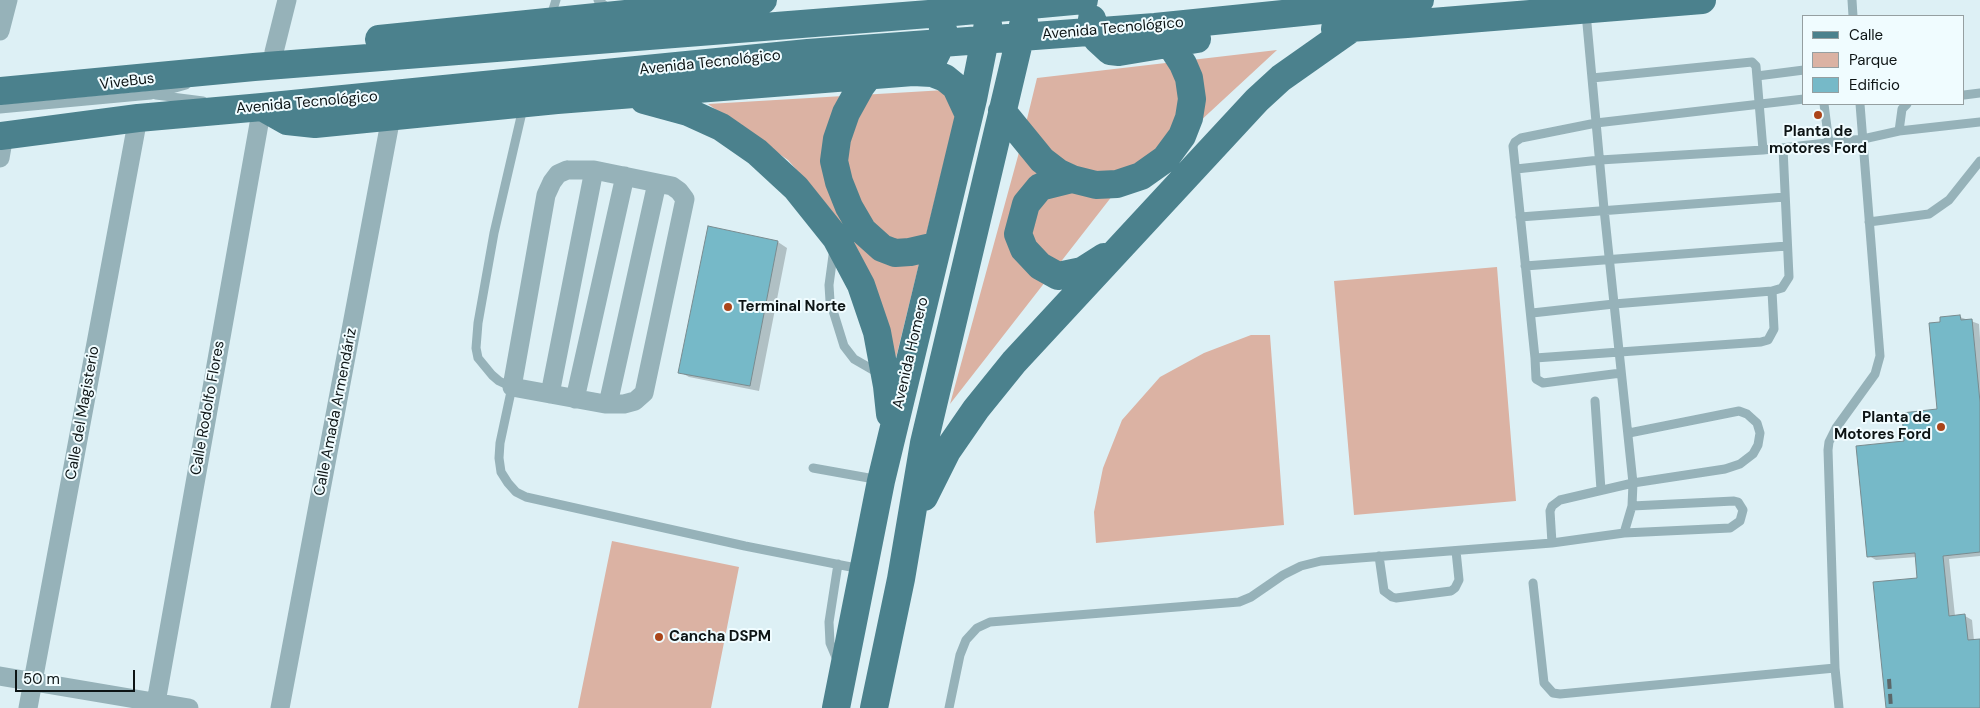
<!DOCTYPE html>
<meta charset="utf-8">
<style>
body{margin:0}
#map{position:relative;width:1980px;height:708px;overflow:hidden;background:#ddf0f5;font-family:"DM Sans",sans-serif}
canvas{display:block}
.legend{position:absolute;left:1802px;top:15px;width:162px;height:90px;box-sizing:border-box;background:#f0fcff;border:1px solid #959fa1;margin:0;padding:6px 9px;list-style:none;font-size:15px;color:#0d1415}
.legend li{display:flex;align-items:center;gap:10px;height:25px}
.legend b{width:25px;border:1px solid #959fa1}
.scale{position:absolute;left:15px;top:670px;width:120px;height:22px;box-sizing:border-box;border:2px solid #0d1415;border-top:0;padding-left:6px;font-size:15px;line-height:18px;white-space:nowrap;color:#0d1415;-webkit-text-stroke:4px #f0fcff;paint-order:stroke}
</style>
<div id="map">
<canvas width="1980" height="708"></canvas>
<ul class="legend">
<li><b style="height:6px;background:#4b818d"></b>Calle</li>
<li><b style="height:14px;background:#dbb2a3"></b>Parque</li>
<li><b style="height:14px;background:#76b9c8"></b>Edificio</li>
</ul>
<div class="scale">50 m</div>
</div>
<script>
const g = document.querySelector('canvas').getContext('2d');
g.lineJoin = 'round';
function fillPath(path, color) {
  g.fillStyle = color;
  g.fill(path, 'evenodd');
}
function poly(rows) {
  const path = new Path2D();
  for (const r of rows) {
    path.moveTo(r[0], r[1]);
    for (let i = 2; i < r.length; i += 2) path.lineTo(r[i], r[i + 1]);
  }
  return path;
}
function trace(path, color, width, dash) {
  g.strokeStyle = color;
  g.lineWidth = width;
  g.lineCap = dash ? 'butt' : 'round';
  g.setLineDash(dash || []);
  g.stroke(path);
}
function drawText(font, color, halo, rows, align = 'center') {
  g.font = font + ' "DM Sans",sans-serif';
  g.lineWidth = 4;
  g.setLineDash([]);
  g.textBaseline = 'middle';
  g.strokeStyle = halo;
  g.fillStyle = color;
  for (const [text, x, y, turn = 0] of rows) {
    g.save();
    g.translate(x, y);
    g.rotate((+turn || 0) * Math.PI / 180);
    g.textAlign = isNaN(turn) ? turn : align;
    if (halo) g.strokeText(text, 0, 0);
    g.fillText(text, 0, 0);
    g.restore();
  }
}
fillPath(poly([
 [1277,50,1184,136,1116,191,950,404,1018,156,1037,78],
 [962,89,894,366,859,257,832,211,788,160,708,104],
 [1497,267,1516,501,1354,515,1334,281],
 [1251,335,1270,335,1284,525,1096,543,1094,512,1103,468,1122,420,1160,377,1204,353],
 [612,541,739,567,711,708,578,708]
]), '#dbb2a3');
fillPath(poly([
 [709,228,778,242,787,248,759,391,689,377,680,372],
 [1960,317,1979,324,1980,339,1980,556,1949,559,1955,616,1965,616,1972,620,1974,641,1980,640,1980,708,1887,708,1919,579,1917,557,1876,560,1869,556,1938,410,1942,323]
]), '#0003');
const building = poly([
 [708,226,778,241,750,386,678,373,708,226],
 [1960,315,1961,320,1972,319,1980,402,1980,552,1943,556,1949,616,1965,614,1968,640,1980,639,1980,708,1886,708,1873,582,1917,578,1915,553,1867,557,1856,446,1904,441,1902,413,1937,409,1929,323,1940,322,1940,317,1960,315]
]);
fillPath(building, '#76b9c8');
trace(building, '#798b8f', 1);
trace(poly([
 [598,0,610,10],
 [1852,0,1853,16],
 [550,19,556,0],
 [1757,76,1804,70],
 [1592,78,1752,62,1756,66,1763,150],
 [156,95,203,101],
 [1964,95,1980,93],
 [1824,104,1829,143],
 [523,108,494,233,478,323,476,348,478,358,492,375,499,381,512,387,500,443,499,458,501,472,508,483,516,492,526,497,745,546,861,569],
 [0,109,151,95,186,85],
 [1899,131,1902,109,1907,104],
 [1516,169,1600,160,1763,150,1863,139,1899,131,1980,122],
 [1520,217,1785,197],
 [1869,222,1929,214,1949,200,1980,161],
 [834,248,829,285,830,301,844,346,854,359,880,374],
 [1525,266,1787,246],
 [1772,291,1774,329,1768,340,1761,342,1535,358,1513,146,1515,142,1521,138,1596,123,1804,99],
 [1532,313,1614,304,1772,291,1782,288,1789,277,1783,148],
 [1535,358,1536,379,1543,383,1621,373],
 [1595,401,1601,490],
 [813,468,880,480],
 [1624,533,1730,528,1740,521,1743,510,1738,502,1734,501,1632,506],
 [1552,543,1550,511,1552,506,1560,500,1633,483,1725,469,1740,464,1753,454,1758,445,1760,433,1757,423,1747,414,1739,411,1629,433],
 [1379,556,1384,591,1392,597,1396,598,1451,591,1455,588,1459,580,1456,551],
 [1533,583,1544,683,1553,693,1560,694,1835,668],
 [838,662,830,643,829,622,838,564],
 [949,708,960,655,966,640,977,628,990,622,1239,602,1251,597,1283,575,1301,566,1321,561,1552,543,1624,533,1632,506,1633,483,1604,209,1586,13],
 [1839,708,1835,668,1828,450,1829,442,1836,428,1875,374,1880,356,1860,104]
]), '#96b2b9', 9);
trace(poly([
 [0,31,8,0],
 [274,52,287,0],
 [0,158,4,135],
 [567,170,594,170,672,186,679,191,685,199,644,393,635,401,624,404,605,404,512,387,546,195,552,182,558,174,567,170],
 [550,394,594,170],
 [575,399,625,176],
 [608,404,657,183],
 [0,676,189,708],
 [28,708,138,118],
 [155,708,262,107],
 [280,708,391,117]
]), '#96b2b9', 19);
trace(poly([
 [1092,19,1097,39,1110,51,1119,52,1197,39],
 [1335,29,1407,24,1702,0],
 [379,39,763,0],
 [877,65,861,86,846,113,837,139,834,161,839,182,849,207,863,231,882,248,895,253,910,252,936,246],
 [913,72,932,73,945,78,956,87,969,115],
 [0,91,254,67,954,12,1084,0],
 [644,100,688,112,721,127,757,152,796,188,836,238,861,285,877,332,887,386,890,414],
 [264,108,287,121,315,124,557,100,913,72,924,66,934,58,940,46,943,30],
 [1002,111,1042,160,1059,173,1072,179,1096,185,1117,184,1141,176,1165,159,1182,136,1189,118,1192,99,1189,78,1183,64,1172,47,1159,31],
 [0,136,138,118,262,107,808,53,1155,27,1420,0],
 [1072,179,1040,187,1026,204,1018,234,1024,249,1040,266,1058,276,1082,271,1104,257],
 [924,497,947,451,976,409,1014,362,1257,100,1281,78,1352,28],
 [836,708,881,481,973,99,988,24],
 [874,708,901,579,924,443,1024,21]
]), '#4b818d', 28);
trace(poly([
 [1889,679,1891,708]
]), '#5b6769', 4, [10, 5]);
for (const [x, y, r, color] of [
 [1818,115,5,"#ab451a"],
 [728,307,5,"#ab451a"],
 [1941,427,5,"#ab451a"],
 [659,637,5,"#ab451a"]
]) {
  const dot = new Path2D();
  dot.arc(x, y, r, 0, 2 * Math.PI);
  g.fillStyle = color;
  g.fill(dot);
  trace(dot, '#f0fcff', 2);
}
drawText('15px', '#0d1415', '#f0fcff', [
 ["Avenida Tecnológico",1113,29,-5],
 ["Avenida Tecnológico",710,63,-6],
 ["ViveBus",127,82,-7],
 ["Avenida Tecnológico",307,103,-5],
 ["Avenida Homero",911,353,-77],
 ["Calle Rodolfo Flores",208,408,-80],
 ["Calle Amada Armendáriz",336,412,-79],
 ["Calle del Magisterio",83,413,-80]
]);
drawText('bold 15px', '#0d1415', '#f0fcff', [
 ["Planta de",1818,132,"center"],
 ["motores Ford",1818,149,"center"],
 ["Terminal Norte",738,307],
 ["Planta de",1931,418,"right"],
 ["Motores Ford",1931,435,"right"],
 ["Cancha DSPM",669,637]
], 'left');
</script>
